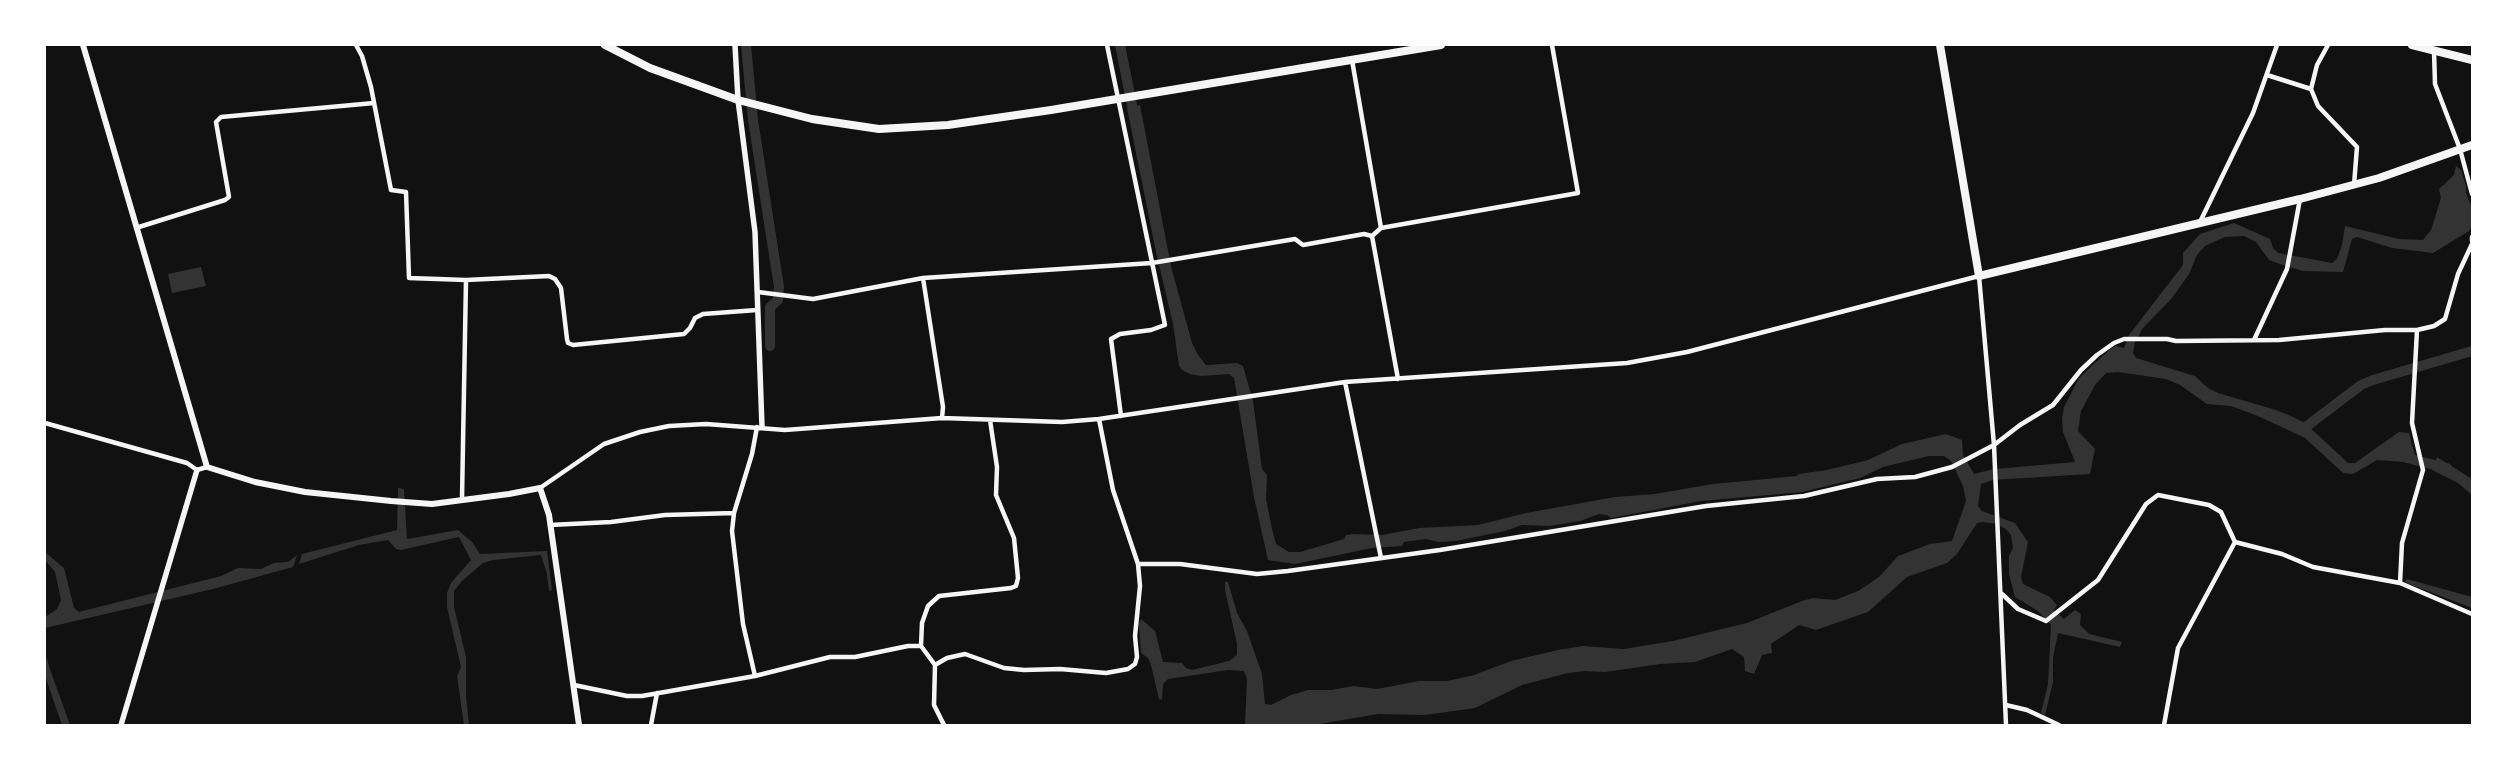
<!DOCTYPE html>
<style>
body{margin:0}
#map{position:relative;width:2517px;height:770px;overflow:hidden;background:#111;font-family:"Libre Baskerville",serif}
canvas{display:block}
.frame{position:absolute;inset:0;border:46px solid #fff;pointer-events:none}
</style>
<div id="map">
<canvas width="2517" height="770"></canvas>
<div class="frame"></div>
</div>
<script>
const g = document.querySelector('canvas').getContext('2d');
g.lineJoin = 'round';
function fillPath(path, color) {
  g.fillStyle = color;
  g.fill(path, 'evenodd');
}
function poly(rows) {
  const path = new Path2D();
  for (const r of rows) {
    path.moveTo(r[0], r[1]);
    for (let i = 2; i < r.length; i += 2) path.lineTo(r[i], r[i + 1]);
  }
  return path;
}
function trace(path, color, width, dash) {
  g.strokeStyle = color;
  g.lineWidth = width;
  g.lineCap = dash ? 'butt' : 'round';
  g.setLineDash(dash || []);
  g.stroke(path);
}
fillPath(poly([
 [1140,105,1171,266,1192,343,1198,355,1206,365,1237,363,1243,366,1253,401,1262,469,1267,475,1266,499,1272,529,1276,544,1289,552,1300,552,1344,539,1346,535,1353,534,1382,535,1419,528,1478,525,1526,513,1615,497,1655,494,1713,484,1797,476,1798,474,1827,470,1868,460,1902,444,1946,434,1962,440,1963,455,1974,474,1994,469,2075,462,2063,432,2062,418,2064,407,2079,378,2108,351,2115,346,2124,348,2129,335,2183,265,2183,253,2200,234,2234,223,2270,239,2273,248,2278,253,2332,263,2337,259,2342,245,2345,226,2399,239,2423,240,2431,230,2441,198,2439,189,2454,175,2456,166,2461,170,2466,186,2466,193,2472,208,2472,225,2469,231,2433,253,2392,248,2357,237,2352,239,2343,272,2303,271,2283,265,2269,260,2256,242,2244,236,2225,237,2205,246,2197,255,2189,274,2172,298,2143,328,2135,342,2133,353,2136,358,2195,376,2208,388,2218,393,2276,410,2291,416,2305,423,2348,463,2355,463,2399,432,2409,433,2417,463,2377,460,2353,474,2343,473,2305,438,2258,416,2231,406,2207,404,2180,385,2166,379,2118,372,2106,373,2095,385,2081,411,2078,431,2095,449,2090,474,1993,480,1981,484,1978,506,1982,511,2015,523,2028,542,2021,577,2023,584,2050,597,2057,605,2054,610,2064,619,2075,610,2081,614,2080,625,2089,634,2122,642,2120,647,2058,633,2053,658,2053,682,2045,715,2041,713,2048,684,2051,625,2038,611,2015,597,2009,574,2009,556,2013,548,2011,535,2006,529,1997,524,1983,522,1977,523,1957,554,1947,563,1907,577,1868,612,1816,630,1799,625,1771,644,1772,653,1762,655,1754,674,1745,671,1744,657,1732,649,1695,662,1660,664,1605,672,1585,671,1568,673,1522,685,1475,708,1425,715,1378,714,1314,725,1245,725,1247,679,1244,671,1228,670,1168,679,1163,684,1162,700,1159,699,1151,665,1148,658,1141,653,1139,624,1141,619,1155,631,1163,662,1182,663,1186,668,1192,670,1229,661,1237,655,1237,644,1225,590,1225,582,1228,582,1237,613,1247,631,1262,674,1265,704,1271,705,1291,695,1308,690,1331,690,1354,686,1377,689,1419,681,1447,681,1474,675,1511,661,1558,650,1583,646,1624,649,1673,641,1747,623,1802,601,1813,598,1835,600,1858,591,1879,577,1898,556,1930,544,1952,541,1966,501,1963,486,1951,461,1944,456,1929,456,1883,467,1860,478,1802,492,1701,501,1611,518,1607,515,1599,514,1580,521,1549,526,1522,525,1505,531,1456,541,1439,542,1426,539,1404,542,1402,546,1372,548,1295,564,1268,560,1254,497,1234,378,1229,374,1201,376,1190,374,1182,370,1179,366,1173,324,1156,252,1127,108],
 [201,267,206,286,172,293,168,274],
 [2437,457,2472,479,2472,495,2458,483,2432,470],
 [398,488,404,489,407,539,458,530,472,542,480,554,547,551,552,590,549,591,547,574,541,555,493,560,483,563,462,581,454,591,454,607,466,657,466,697,469,725,464,725,457,676,461,667,447,607,447,593,451,583,471,560,459,537,401,550,396,549,388,540,359,545,299,564,302,554,397,530],
 [45,552,64,568,74,608,79,612,221,576,238,568,261,569,274,563,288,562,297,555,293,567,213,589,45,628,45,617,57,609,61,600,55,572,45,560],
 [2407,579,2472,597,2472,608,2404,582],
 [45,653,51,672,70,725,62,725,54,702,45,675]
]), '#333');
trace(poly([
 [746,45,753,120,779,287,778,300,770,307,770,346],
 [1120,45,1135,120],
 [2303,429,2361,385,2373,380,2472,351],
 [2403,457,2447,468]
]), '#333', 10);
trace(poly([
 [356,45,362,56,371,87,391,190,406,192,409,278,466,280,549,276,555,279,561,288,567,339,568,343,573,345,684,334,690,328,695,318,703,314,757,310],
 [1107,45,1165,325,1151,330,1120,334,1111,339,1121,416],
 [2328,45,2317,65,2311,89,2318,106,2357,147,2354,185],
 [2434,51,2435,84,2460,149,2472,194],
 [1352,60,1381,228],
 [2267,75,2311,89],
 [2200,222,2253,113,2277,45],
 [139,227,225,200,229,197,216,122,221,117,374,103],
 [1372,236,1381,228,1578,193,1552,45],
 [1372,236,1398,379],
 [2472,237,2472,241],
 [923,278,943,407,942,418],
 [758,292,813,299,923,278,1152,263,1295,239,1303,245,1364,234,1372,236],
 [2254,340,2287,269,2300,199],
 [1345,382,1381,558],
 [45,423,187,463,197,470,207,467],
 [540,488,604,444,640,432,669,426,706,424,785,430,942,418,1062,422,1099,419,1345,382,1627,363,1687,352,1979,276,1994,445,2006,725],
 [462,499,466,280],
 [550,525,611,522,665,515,734,513],
 [2235,542,2282,554,2313,567,2400,583,2472,614],
 [1138,564,1180,564,1257,574,1288,571,1440,550,1706,506,1804,496,1877,479,1915,477,1952,467,1994,445,2020,425,2053,405,2081,370,2097,355,2114,343,2124,339,2167,339,2176,341,2279,340,2385,330,2417,330,2434,326,2445,319,2458,274,2472,244],
 [2400,583,2402,543,2423,470,2412,423,2417,330],
 [2002,594,2018,609,2046,621,2098,580,2146,504,2158,495,2209,505,2221,512,2235,542],
 [935,665,947,658,965,654,1004,668,1024,670,1060,669,1106,673,1128,669,1135,664,1137,657,1135,636,1140,586,1138,564,1113,490,1099,419],
 [755,676,743,624,732,531,734,513,752,454,757,427],
 [574,685,627,696,642,696,755,676,830,657,855,657,908,646,921,646],
 [2006,705,2027,710,2059,725],
 [651,725,657,693],
 [944,725,934,705,935,665,921,646,922,623,928,606,939,596,1011,588,1016,586,1018,578,1014,538,996,495,997,467,990,420],
 [2164,725,2178,648,2235,542]
]), '#f5f5f5', 4.5);
trace(poly([
 [735,45,738,100,755,232,762,427],
 [121,725,197,470]
]), '#f5f5f5', 5.5);
trace(poly([
 [83,45,207,467,255,482,305,492,391,501,432,504,509,494,540,488,549,515,579,725]
]), '#f5f5f5', 6);
trace(poly([
 [605,45,650,68,738,100,812,119,879,129,948,125,1051,110,1441,45],
 [1940,45,1979,276,2300,199,2379,178,2472,145],
 [2412,45,2472,60]
]), '#f5f5f5', 8);
</script>
